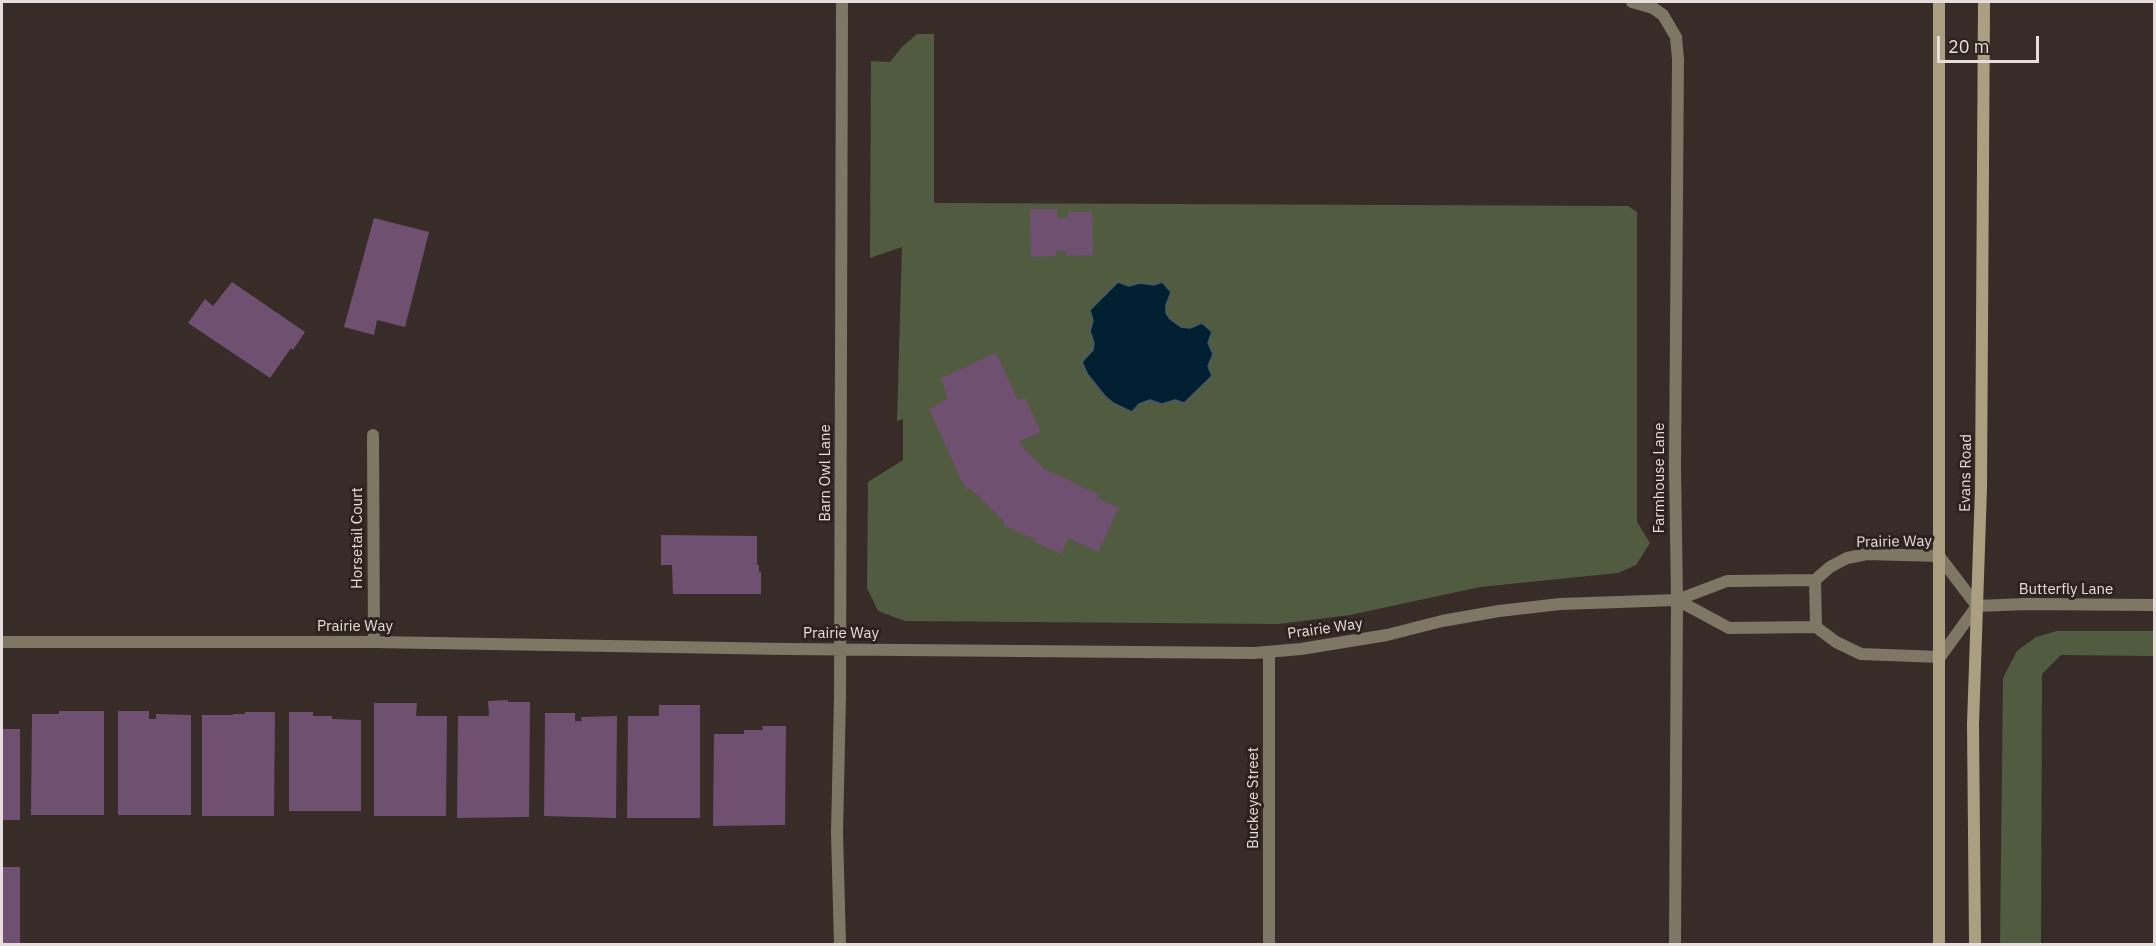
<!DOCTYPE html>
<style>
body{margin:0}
#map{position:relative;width:2156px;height:946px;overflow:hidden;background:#372c28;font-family:"IBM Plex Sans",sans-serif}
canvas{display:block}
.frame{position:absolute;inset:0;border:3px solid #e6dedc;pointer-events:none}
.scale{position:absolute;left:1937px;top:36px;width:102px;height:27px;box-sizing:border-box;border:3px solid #e6dedc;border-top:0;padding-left:8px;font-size:18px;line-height:21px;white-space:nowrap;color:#e6dedc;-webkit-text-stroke:4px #2d221e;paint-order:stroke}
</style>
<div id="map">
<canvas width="2156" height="946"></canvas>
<div class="frame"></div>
<div class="scale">20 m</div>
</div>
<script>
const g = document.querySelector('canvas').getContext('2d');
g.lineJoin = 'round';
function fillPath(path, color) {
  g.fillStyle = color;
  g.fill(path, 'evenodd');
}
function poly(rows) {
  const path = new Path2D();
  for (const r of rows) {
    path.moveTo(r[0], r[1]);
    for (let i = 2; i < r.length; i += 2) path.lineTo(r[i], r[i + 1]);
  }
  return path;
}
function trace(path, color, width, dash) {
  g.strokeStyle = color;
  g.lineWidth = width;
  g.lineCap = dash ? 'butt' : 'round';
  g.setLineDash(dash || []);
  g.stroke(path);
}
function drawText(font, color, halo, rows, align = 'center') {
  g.font = font + ' "IBM Plex Sans",sans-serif';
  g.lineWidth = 6;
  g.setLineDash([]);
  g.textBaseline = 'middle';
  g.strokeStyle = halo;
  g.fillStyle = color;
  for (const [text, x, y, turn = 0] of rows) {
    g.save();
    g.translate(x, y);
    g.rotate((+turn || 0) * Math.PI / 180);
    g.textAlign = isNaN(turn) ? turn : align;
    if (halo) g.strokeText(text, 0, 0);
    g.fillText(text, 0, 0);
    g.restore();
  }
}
fillPath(poly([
 [917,34,934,34,934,203,1628,206,1637,212,1637,522,1650,543,1636,565,1618,573,1480,587,1350,615,1278,624,905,621,878,611,867,588,868,482,903,460,903,419,897,421,902,247,870,258,871,61,890,62,902,47],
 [2057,631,2154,631,2154,656,2061,655,2042,674,2041,944,2000,944,2003,678,2017,651,2036,637]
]), '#515b40');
const water = poly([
 [1118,282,1129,286,1140,283,1154,285,1162,282,1171,292,1166,305,1166,313,1170,319,1181,327,1190,328,1202,323,1212,332,1208,343,1213,354,1208,366,1212,376,1184,403,1175,400,1162,404,1150,400,1139,404,1132,412,1113,403,1105,396,1088,375,1082,362,1093,350,1094,343,1090,331,1093,321,1090,310,1118,282]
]);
fillPath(water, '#002031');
trace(water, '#455964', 1.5);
fillPath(poly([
 [1030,209,1057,209,1057,218,1068,218,1068,212,1092,212,1093,255,1066,256,1066,251,1056,251,1056,256,1031,257],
 [374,218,429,232,405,327,377,320,374,335,344,327],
 [232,282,305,332,293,350,291,348,270,378,188,323,205,299,213,306],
 [996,353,1018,400,1025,398,1041,432,1020,441,1020,444,1044,469,1098,494,1097,498,1119,508,1098,552,1068,538,1061,554,1035,542,1036,538,1034,537,1033,539,1003,525,1004,521,970,488,967,490,960,478,929,409,948,399,941,378],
 [661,535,757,536,757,565,759,565,759,572,761,572,761,594,673,594,672,565,661,565],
 [508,700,508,702,530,702,529,817,457,818,458,716,489,716,488,701],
 [374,703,417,703,416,716,447,716,446,816,374,816],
 [659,705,700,705,700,818,627,818,628,716,659,716],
 [59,711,104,711,104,815,31,815,32,714,59,714],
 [118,711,149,711,149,719,156,719,156,714,191,715,191,815,118,815],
 [245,712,275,712,274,816,202,816,202,715,233,715,233,714,245,714],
 [289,712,313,712,313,716,332,716,332,719,361,720,361,811,289,811],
 [545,713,575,713,575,721,582,721,581,717,617,716,616,818,544,816],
 [762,726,786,726,785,825,713,826,714,734,744,734,744,730,763,730],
 [2,729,20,729,20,820,2,820],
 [2,867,20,867,20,944,2,944]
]), '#6f5071');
trace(poly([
 [1632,2,1653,8,1663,15,1676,37,1678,59,1675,466,1677,600,1675,944],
 [373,435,374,642],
 [1815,580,1816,627],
 [1677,600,1729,628,1816,627,1836,642,1861,654,1940,657,1977,606],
 [1977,606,2026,604,2154,605],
 [2,642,374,642,787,649,1254,653,1301,649,1387,635,1442,621,1499,611,1560,604,1677,600,1727,581,1815,580,1830,567,1847,558,1867,554,1939,556,1977,606],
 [840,944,837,833,840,697,842,2],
 [1269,944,1269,652]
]), '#7e7764', 12);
trace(poly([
 [1939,2,1939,944],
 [1975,944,1973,724,1981,489,1984,2]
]), '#aa9f81', 12);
drawText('15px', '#e6dedc', '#2d221e', [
 ["Barn Owl Lane",826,473,-90],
 ["Evans Road",1966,473,-89],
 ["Farmhouse Lane",1660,478,-90],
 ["Horsetail Court",358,538,-90],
 ["Prairie Way",1894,542,-1],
 ["Butterfly Lane",2066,590],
 ["Prairie Way",355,627],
 ["Prairie Way",1325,629,-8],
 ["Prairie Way",841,634],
 ["Buckeye Street",1254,798,-90]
]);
</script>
